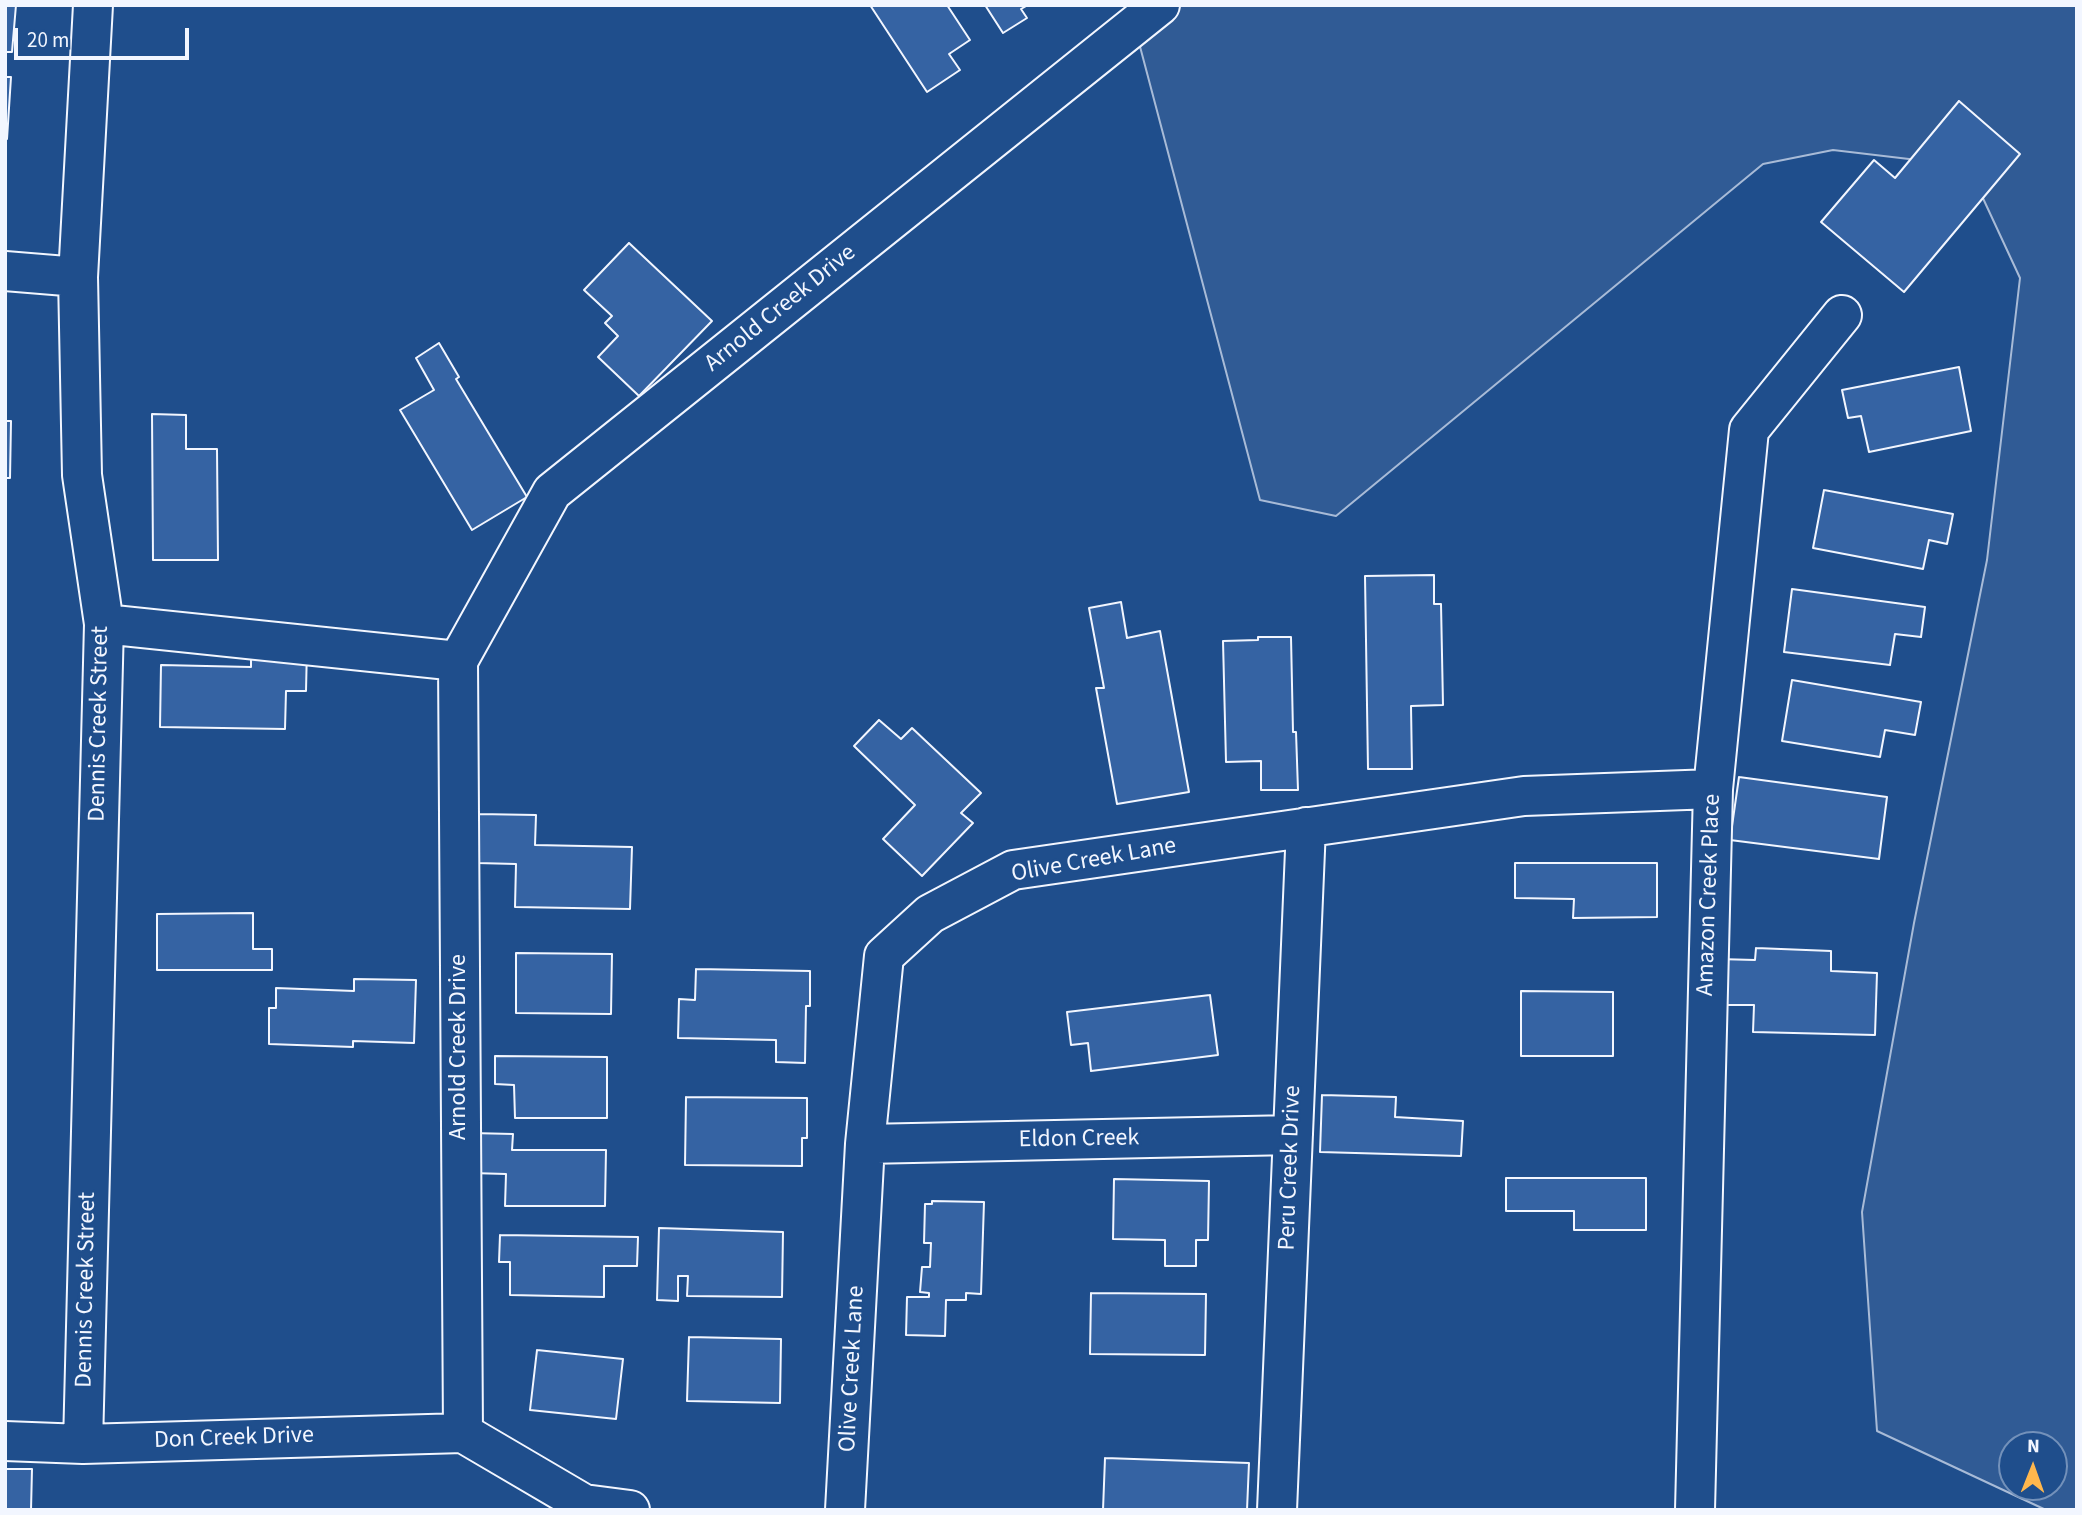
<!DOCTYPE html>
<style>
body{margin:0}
#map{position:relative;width:2082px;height:1515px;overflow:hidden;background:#1f4e8c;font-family:"Source Sans 3",sans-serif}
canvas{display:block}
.frame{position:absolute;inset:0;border:7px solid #f2f6ff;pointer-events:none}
.north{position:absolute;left:1998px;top:1431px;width:70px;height:70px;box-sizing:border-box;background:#1f4e8c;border:2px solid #7391ba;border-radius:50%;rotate:1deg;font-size:19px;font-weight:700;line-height:28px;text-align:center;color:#f2f6ff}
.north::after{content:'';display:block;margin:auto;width:24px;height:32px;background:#ffb74d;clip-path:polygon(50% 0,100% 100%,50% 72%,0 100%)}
.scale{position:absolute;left:14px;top:28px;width:175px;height:32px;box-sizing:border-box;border:4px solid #f2f6ff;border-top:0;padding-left:9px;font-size:21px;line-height:24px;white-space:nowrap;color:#f2f6ff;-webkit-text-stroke:5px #1f4e8c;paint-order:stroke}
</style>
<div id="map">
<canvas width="2082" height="1515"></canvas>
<div class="frame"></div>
<div class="north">N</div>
<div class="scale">20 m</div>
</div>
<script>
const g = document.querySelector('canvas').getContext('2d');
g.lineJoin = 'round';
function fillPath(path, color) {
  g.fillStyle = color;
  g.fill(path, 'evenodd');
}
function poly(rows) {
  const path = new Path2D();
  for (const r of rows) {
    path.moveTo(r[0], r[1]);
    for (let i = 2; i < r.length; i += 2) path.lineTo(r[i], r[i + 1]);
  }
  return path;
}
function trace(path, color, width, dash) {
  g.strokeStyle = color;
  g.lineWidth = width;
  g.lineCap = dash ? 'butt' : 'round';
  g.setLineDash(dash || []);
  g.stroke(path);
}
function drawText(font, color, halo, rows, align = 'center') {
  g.font = font + ' "Source Sans 3",sans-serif';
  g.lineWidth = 5;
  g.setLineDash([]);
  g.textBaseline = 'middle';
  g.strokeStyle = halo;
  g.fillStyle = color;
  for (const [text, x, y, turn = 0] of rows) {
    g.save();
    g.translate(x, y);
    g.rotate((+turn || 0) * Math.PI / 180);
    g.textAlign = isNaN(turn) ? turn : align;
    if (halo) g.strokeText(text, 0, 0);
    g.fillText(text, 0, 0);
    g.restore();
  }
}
const built = poly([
 [1129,5,2077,5,2077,1510,2046,1510,1877,1431,1862,1212,1914,923,1987,560,2020,278,1968,166,1833,150,1763,164,1336,516,1260,500,1129,5],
 [2012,1445,2054,1445,2054,1487,2012,1487,2012,1445]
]);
fillPath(built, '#305b95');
trace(built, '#a8bbd7', 2);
const building = poly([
 [5,5,16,5,12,52,5,52,5,5],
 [870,5,947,5,970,40,949,54,960,70,927,92,870,5],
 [985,5,1028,5,1021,9,1027,18,1003,33,985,5],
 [5,77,11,77,7,139,5,139,5,77],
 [1959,101,2020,154,1904,292,1821,222,1874,160,1895,178,1959,101],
 [629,243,712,321,639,396,598,357,618,336,605,323,612,316,584,290,629,243],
 [439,343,459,377,456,379,527,497,472,530,400,410,434,390,416,358,439,343],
 [1959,367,1971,431,1869,452,1861,416,1848,418,1842,390,1959,367],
 [152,414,186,415,186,449,217,449,218,560,153,560,152,414],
 [5,421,11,421,10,478,5,478,5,421],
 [1824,490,1953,514,1947,544,1929,540,1923,569,1813,548,1824,490],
 [1434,575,1434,604,1441,604,1443,705,1411,706,1412,769,1368,769,1365,576,1434,575],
 [1792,589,1925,607,1921,637,1895,634,1890,665,1784,652,1792,589],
 [1121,602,1127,638,1160,631,1189,792,1117,804,1096,688,1104,688,1089,608,1121,602],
 [1258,637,1291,637,1293,732,1296,732,1298,790,1261,790,1261,761,1226,762,1223,641,1258,640,1258,637],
 [251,646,307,647,306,691,286,691,285,729,160,727,161,665,251,667,251,646],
 [1792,680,1921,702,1915,735,1885,730,1880,757,1782,741,1792,680],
 [879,720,901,739,912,728,981,793,961,813,973,823,922,876,883,839,915,805,854,746,879,720],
 [1739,777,1887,797,1879,859,1730,840,1739,777],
 [478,814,536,815,535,845,632,847,630,909,515,907,516,864,477,863,478,814],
 [1515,863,1657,863,1657,917,1573,918,1574,899,1515,898,1515,863],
 [253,913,253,949,272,949,272,970,157,970,157,914,253,913],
 [1756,948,1831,951,1831,971,1877,973,1875,1035,1753,1032,1754,1005,1718,1005,1718,959,1755,960,1756,948],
 [516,953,612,954,611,1014,516,1013,516,953],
 [696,969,810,971,810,1006,806,1006,805,1063,776,1062,776,1040,678,1038,679,999,695,1000,696,969],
 [354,979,416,980,414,1043,353,1041,353,1047,269,1044,269,1008,276,1008,276,988,354,991,354,979],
 [1521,991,1613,992,1613,1056,1521,1056,1521,991],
 [1210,995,1218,1055,1091,1071,1088,1043,1071,1045,1067,1012,1210,995],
 [495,1056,607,1057,607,1118,515,1118,514,1085,495,1084,495,1056],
 [1322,1095,1396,1097,1395,1117,1463,1121,1461,1156,1320,1152,1322,1095],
 [686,1097,807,1098,807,1138,802,1138,802,1166,685,1165,686,1097],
 [471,1133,513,1134,512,1150,606,1150,605,1206,505,1206,506,1174,471,1173,471,1133],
 [1506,1178,1646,1178,1646,1230,1574,1230,1574,1211,1506,1211,1506,1178],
 [1114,1179,1209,1181,1208,1240,1196,1240,1196,1266,1165,1266,1165,1240,1113,1239,1114,1179],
 [932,1201,984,1202,981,1294,966,1293,966,1300,946,1300,945,1336,906,1335,907,1297,929,1297,929,1293,920,1292,922,1267,930,1267,931,1243,924,1243,925,1204,932,1204,932,1201],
 [659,1228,783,1232,782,1297,687,1296,688,1276,678,1276,678,1301,657,1300,659,1228],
 [500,1235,638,1237,637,1266,604,1266,604,1297,510,1295,510,1262,499,1262,500,1235],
 [1091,1293,1206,1294,1205,1355,1090,1354,1091,1293],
 [689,1337,781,1339,780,1403,687,1401,689,1337],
 [537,1350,623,1359,616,1419,530,1410,537,1350],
 [1105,1458,1249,1463,1247,1510,1103,1510,1105,1458],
 [5,1469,32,1469,31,1510,5,1510,5,1469]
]);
fillPath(building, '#3563a3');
trace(building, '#f2f6ff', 2);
const street = poly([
 [5,271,78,277],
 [104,624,458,661],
 [865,1144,1293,1135],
 [463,1433,458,661,552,492,1160,5],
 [463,1433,584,1504,630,1510],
 [5,1441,83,1444,463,1433],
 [83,1444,104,624,82,475,78,277,93,5],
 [845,1510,865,1144,884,956,930,914,1013,870,1524,796,1713,789],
 [1277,1510,1306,827],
 [1695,1510,1713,789,1749,430,1842,315]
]);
trace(street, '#f2f6ff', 42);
trace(street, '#1f4e8c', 38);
drawText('24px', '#f2f6ff', '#1f4e8c', [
 ["Arnold Creek Drive",781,309,-39],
 ["Dennis Creek Street",100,724,-89],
 ["Olive Creek Lane",1094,861,-10],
 ["Amazon Creek Place",1710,895,-88],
 ["Arnold Creek Drive",460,1047,-90],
 ["Eldon Creek",1079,1140,-1],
 ["Peru Creek Drive",1291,1168,-88],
 ["Dennis Creek Street",87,1290,-89],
 ["Olive Creek Lane",853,1369,-87],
 ["Don Creek Drive",234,1439,-2]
]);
</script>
